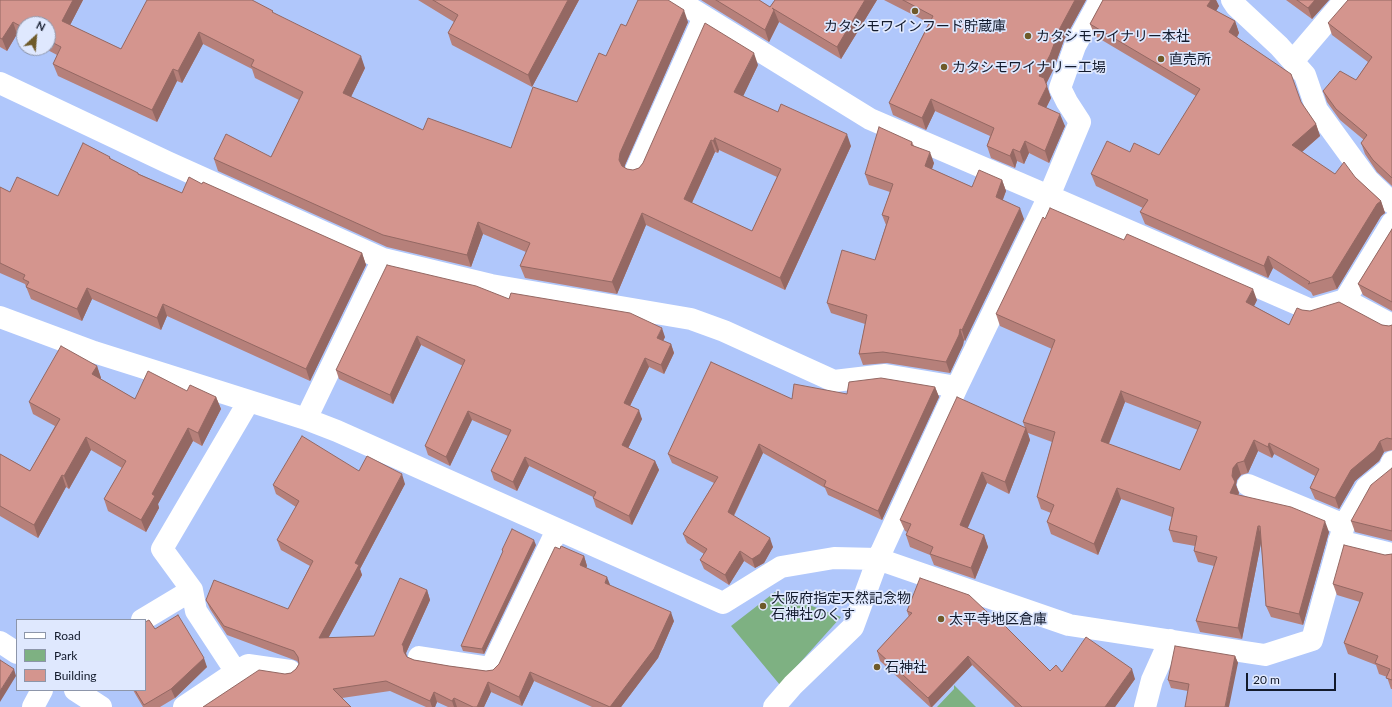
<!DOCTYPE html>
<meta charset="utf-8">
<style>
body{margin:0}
#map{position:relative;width:1392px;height:707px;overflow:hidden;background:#b0c7fb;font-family:Lato,sans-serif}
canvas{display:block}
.legend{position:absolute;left:16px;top:619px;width:130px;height:72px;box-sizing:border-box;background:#dfe8fe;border:1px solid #8d96aa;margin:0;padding:5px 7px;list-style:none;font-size:12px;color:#121a2c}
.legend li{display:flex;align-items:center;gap:8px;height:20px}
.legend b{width:20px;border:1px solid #8d96aa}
.north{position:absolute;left:16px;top:16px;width:40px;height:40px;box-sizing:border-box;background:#dfe8fe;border:1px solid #8d96aa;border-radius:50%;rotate:26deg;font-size:11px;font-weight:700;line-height:16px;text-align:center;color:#121a2c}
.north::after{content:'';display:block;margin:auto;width:14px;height:18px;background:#6e5a29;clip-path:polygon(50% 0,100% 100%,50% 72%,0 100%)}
.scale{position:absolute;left:1246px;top:673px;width:90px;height:18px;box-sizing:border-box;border:2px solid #121a2c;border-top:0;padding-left:5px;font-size:12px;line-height:14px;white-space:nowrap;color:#121a2c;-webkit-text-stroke:3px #dfe8fe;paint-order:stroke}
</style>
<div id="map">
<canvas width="1392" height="707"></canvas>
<ul class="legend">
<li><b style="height:5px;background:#fff"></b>Road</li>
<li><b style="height:11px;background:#7eb182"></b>Park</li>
<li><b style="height:11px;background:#d4958e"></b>Building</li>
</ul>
<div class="north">N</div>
<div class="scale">20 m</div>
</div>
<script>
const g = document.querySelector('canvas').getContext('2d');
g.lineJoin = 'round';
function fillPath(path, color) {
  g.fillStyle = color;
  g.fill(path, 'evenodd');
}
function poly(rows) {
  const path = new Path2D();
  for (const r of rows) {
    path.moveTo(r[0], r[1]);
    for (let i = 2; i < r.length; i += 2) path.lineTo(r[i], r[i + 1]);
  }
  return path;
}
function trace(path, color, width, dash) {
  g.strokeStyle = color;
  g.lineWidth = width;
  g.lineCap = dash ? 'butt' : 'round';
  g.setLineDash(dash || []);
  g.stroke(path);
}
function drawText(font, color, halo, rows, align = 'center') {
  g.font = font + ' Lato,"Noto Sans JP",sans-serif';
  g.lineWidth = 3.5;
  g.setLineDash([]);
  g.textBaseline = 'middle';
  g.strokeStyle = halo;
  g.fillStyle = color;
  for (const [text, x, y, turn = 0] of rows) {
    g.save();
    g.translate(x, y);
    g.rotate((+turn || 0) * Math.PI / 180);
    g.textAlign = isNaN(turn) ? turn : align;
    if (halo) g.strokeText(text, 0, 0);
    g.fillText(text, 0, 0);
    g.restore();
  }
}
fillPath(poly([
 [775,592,841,617,780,685,731,626],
 [954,685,976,707,937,707,954,689]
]), '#7eb182');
trace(poly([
 [677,0,870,119,1049,196,1311,310,1345,300,1392,325],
 [1232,0,1236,6,1279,46,1305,75,1317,110,1368,180,1392,203],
 [1293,61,1345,0],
 [0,83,167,162,383,259,491,285,691,319,724,331,834,381,885,375,957,387],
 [636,170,704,17],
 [1345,300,1392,223],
 [0,317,94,352,306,419,337,431,723,603,781,567,834,558,878,559,1069,625,1265,655,1312,640,1344,525,1366,488,1389,469,1392,462],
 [306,419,383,259],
 [1248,485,1344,525],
 [1339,541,1392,554],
 [142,620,192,590],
 [0,642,17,653],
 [419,657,491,668,557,530],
 [236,672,196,611,192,590,162,549,249,401],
 [75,690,101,707],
 [33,707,42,690],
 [184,707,236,672,248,665,290,671],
 [774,707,793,685,853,627,878,559,957,387,1049,196,1080,122,1067,102,1060,88,1075,46,1100,0],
 [1145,707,1152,680,1170,640]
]), '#fff', 22);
fillPath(poly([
 [0,0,83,0,70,25,121,49,274,13,365,68,351,97,423,130,511,148,577,102,606,56,626,26,688,22,625,165,624,167,627,169,633,170,639,168,758,65,743,96,851,146,785,290,646,225,617,294,525,278,520,266,526,252,483,234,471,267,387,247,218,171,214,159,271,157,299,100,255,78,252,69,203,44,182,83,177,81,157,122,58,76,53,64,57,55,44,48,48,48,48,24,24,24,24,37,17,34,7,51,0,47],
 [719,150,777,177,752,231,692,203,715,152,718,153],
 [418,0,579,0,532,87,452,45,448,33,454,22],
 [701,0,759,0,770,7,775,0,877,0,841,59,779,22,769,42],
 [884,0,1086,0,1064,40,1054,68,1046,84,1051,98,1046,108,1065,126,1049,163,1029,153,1024,164,1017,161,1015,168,991,158,987,146,990,136,935,111,926,130,893,115,889,103,929,23],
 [1103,0,1216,0,1219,6,1216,11,1235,21,1239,33,1237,37,1301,103,1316,124,1320,136,1302,152,1335,174,1355,177,1381,201,1385,213,1381,216,1337,289,1313,296,1311,292,1273,268,1268,278,1145,224,1140,212,1143,208,1096,186,1091,174,1130,152,1159,155,1196,96,1095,36,1090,24],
 [1286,0,1329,0,1312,19],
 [1392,0,1392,186,1377,172,1365,154,1361,143,1364,140,1340,120,1327,102,1323,91,1356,80,1368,62,1332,35,1328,23],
 [912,142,914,146,934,163,932,169,972,187,1002,180,1006,191,1002,200,1024,219,965,341,964,340,963,345,950,373,887,363,863,365,859,354,865,324,831,313,827,303,875,260,886,225,882,215,890,192,869,185,865,174],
 [110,157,111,159,139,174,182,193,202,184,362,253,366,265,310,381,167,316,161,330,92,299,82,321,31,299,25,284,0,273,0,187,10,192,58,196],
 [1392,229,1392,311,1363,295,1358,284],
 [509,299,665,337,663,341,671,344,674,353,664,374,649,367,630,406,642,419,628,448,655,461,659,470,632,525,596,507,593,498,593,497,529,466,517,491,494,480,491,471,508,436,472,420,450,466,428,455,425,446,463,366,421,345,393,404,339,379,336,370],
 [1257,300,1254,306,1289,325,1302,310,1389,326,1392,325,1392,450,1384,452,1379,461,1355,481,1339,509,1315,499,1310,488,1315,476,1274,454,1272,458,1258,451,1248,473,1241,475,1237,480,1236,485,1239,493,1238,495,1329,532,1303,625,1271,617,1266,606,1261,543,1242,639,1200,632,1196,621,1214,566,1198,562,1194,551,1195,546,1173,542,1169,530,1172,517,1121,499,1098,555,1051,534,1047,522,1051,513,1041,509,1037,497,1052,442,1028,433,1030,440,1009,494,987,483,967,528,984,535,988,547,975,579,934,565,930,555,910,547,906,535,907,532,905,531,900,520,1025,428,1023,422,1052,349,1000,326,996,314],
 [1125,402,1198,430,1180,470,1109,444],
 [97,366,101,378,101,379,135,399,187,391,216,397,221,409,202,446,193,441,158,504,159,508,146,532,108,511,104,499,122,468,91,450,69,489,66,487,38,538,0,516,0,454,30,471,55,426,33,414,29,402],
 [935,387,939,397,882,520,828,495,825,488,763,453,734,516,773,547,764,563,755,568,744,561,729,585,704,569,700,560,704,554,687,543,683,534,714,483,672,463,668,454,792,399,847,394],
 [1392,468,1392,541,1355,532,1351,521],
 [359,471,405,484,360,569,362,575,328,638,374,636,427,590,430,600,406,653,407,657,414,660,449,666,486,671,493,670,499,664,560,549,584,556,587,566,586,568,610,586,674,621,658,658,621,707,592,707,534,681,522,706,491,692,484,707,448,707,437,702,435,707,426,707,390,691,342,698,285,674,291,673,296,669,299,664,297,661,227,635,210,609,206,600,288,609,310,566,281,550,277,540,296,507,276,494,273,485],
 [536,545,484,654,463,651,461,646,503,552,502,550],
 [1392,554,1392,689,1391,689,1387,677,1379,674,1376,665,1348,654,1344,643,1360,602,1337,595,1333,584,1385,555],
 [907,611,1050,671,1135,679,1115,707,1015,707,972,665,932,707,930,707,880,661,877,651,909,617],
 [155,629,207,667,175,698,160,707,143,707,133,690,145,690],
 [1235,656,1238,663,1188,691,1171,688,1168,680]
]), '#b6807a');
fillPath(poly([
 [73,0,83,0,66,33,62,21],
 [568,0,579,0,532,87,528,75],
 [865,0,877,0,841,59,837,47],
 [1075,0,1086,0,1064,40,1054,68,1044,88,1039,76,1060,28],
 [1211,0,1216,0,1219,6,1212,18,1207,6],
 [1315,0,1329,0,1312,19,1308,8],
 [684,10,688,22,625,165,624,172,619,160,620,153],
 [774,10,779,22,769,42,765,30],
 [1235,21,1239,33,1233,44,1229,32],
 [13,22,17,34,7,51,2,39],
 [199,32,203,44,182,83,178,71],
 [754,53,758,65,739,105,734,92],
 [361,56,365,68,347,105,343,93],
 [173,69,177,81,157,122,152,110],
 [1047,86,1051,98,1042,116,1038,104],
 [931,99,935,111,926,130,922,118],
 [1060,114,1065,126,1049,163,1045,151],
 [1316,124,1320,136,1296,157,1292,145],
 [847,134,851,146,785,290,780,278],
 [715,138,719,150,718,153,713,141],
 [711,140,715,152,688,211,684,199],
 [1025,141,1029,153,1024,164,1020,152],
 [1013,149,1017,161,1015,168,1010,156],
 [930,152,934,163,929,177,925,166],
 [1002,180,1006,191,1000,208,996,197],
 [1381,201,1385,213,1381,216,1337,289,1332,277,1377,204],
 [1020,208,1024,219,965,341,962,330],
 [642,213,646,225,617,294,612,282],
 [478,222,483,234,471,267,467,255],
 [362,253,366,265,310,381,306,369],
 [1268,256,1273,268,1268,278,1264,266],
 [87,288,92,299,82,321,77,309],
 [1253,289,1257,300,1250,314,1246,302],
 [163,304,167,316,161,330,157,318],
 [662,328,665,337,660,347,657,338],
 [960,329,964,340,963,345,950,373,946,362],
 [417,336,421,345,393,404,390,395],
 [671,344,674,353,664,374,661,365],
 [645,358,649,367,627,412,624,403],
 [97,366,101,378,96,387,92,374],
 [935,387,939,397,882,520,878,511],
 [1121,391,1125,402,1105,453,1101,441],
 [216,397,221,409,202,446,198,433],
 [639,410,642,419,626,453,622,445],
 [468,411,472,420,450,466,446,457],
 [188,428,193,441,158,504,159,508,146,532,141,520,152,494],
 [1026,428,1030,440,1009,494,1005,482],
 [86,437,91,450,69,489,64,476],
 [1254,440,1258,451,1248,473,1244,461],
 [1380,441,1384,452,1379,461,1355,481,1339,509,1335,498,1351,470],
 [1269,443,1274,454,1272,458,1268,447],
 [759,444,763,453,731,521,728,512],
 [525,457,529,466,517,491,513,482],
 [655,461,659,470,632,525,629,516],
 [1237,463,1241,475,1237,480,1236,485,1239,493,1234,504,1230,493,1233,468],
 [982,472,987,483,964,537,960,525],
 [402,474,405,484,360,569,362,575,323,648,319,638,355,563],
 [62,475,66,487,38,538,34,525],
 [1117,488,1121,499,1098,555,1094,544],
 [1325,521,1329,532,1303,625,1299,614],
 [1258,526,1262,538,1242,639,1238,628],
 [984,535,988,547,975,579,971,568],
 [770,538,773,547,764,563,755,568,752,559],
 [534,540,536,545,484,654,482,649],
 [740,551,744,561,729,585,725,575],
 [584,556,587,566,583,575,580,565],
 [607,577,611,587,605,583],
 [427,590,430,600,406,653,408,662,402,645],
 [671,612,674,621,658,658,621,707,610,707],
 [968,656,972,665,932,707,931,707,928,698],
 [1235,656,1238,663,1229,707,1225,707],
 [204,658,207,667,175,698,171,689],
 [14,669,16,676,0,702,0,691],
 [1132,669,1135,679,1115,707,1105,707],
 [530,672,534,681,522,706,519,697],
 [488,682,491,692,484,707,477,707],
 [434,692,437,702,435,707,432,707,430,701],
 [454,698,457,707,454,707,452,701]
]), '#946863');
const building = poly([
 [0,0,73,0,62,21,121,49,147,0,252,0,273,11,272,12,361,56,343,93,423,130,428,118,511,148,533,87,577,102,599,53,606,56,621,24,626,26,638,0,668,0,684,10,620,153,619,160,622,166,627,169,633,170,639,168,643,163,705,23,754,53,734,92,778,112,781,104,847,134,780,278,642,213,612,282,520,266,530,243,478,222,467,255,383,235,214,159,226,134,271,157,303,92,251,66,254,60,199,32,178,71,173,69,152,110,53,64,61,47,48,40,48,24,24,24,24,28,13,22,2,39,0,38,0,0],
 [715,138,781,169,752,231,684,199,711,140,713,141,715,138],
 [433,0,568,0,528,75,448,33,458,15,433,0],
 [716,0,759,0,770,7,775,0,865,0,837,47,772,8,774,10,765,30,716,0],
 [903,0,1075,0,1060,28,1050,55,1039,76,1044,78,1047,86,1038,104,1060,114,1045,151,1025,141,1020,152,1013,149,1010,156,987,146,994,128,931,99,922,118,889,103,933,16,903,0],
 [1103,0,1211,0,1207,6,1235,21,1229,32,1291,74,1301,102,1316,124,1292,145,1335,174,1344,162,1355,177,1381,201,1377,204,1332,277,1308,284,1310,282,1268,256,1264,266,1140,212,1148,200,1091,174,1107,141,1130,152,1134,143,1159,155,1200,89,1090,24,1103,0],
 [1297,0,1315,0,1308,8,1297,0],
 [1348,0,1392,0,1392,178,1373,160,1361,143,1367,135,1336,109,1323,91,1340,71,1356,80,1372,57,1328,23,1348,0],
 [879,127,912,142,911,145,930,152,925,166,972,187,979,170,1002,180,996,197,1020,208,962,330,960,329,959,335,946,362,883,352,859,354,867,315,827,303,842,250,875,260,889,217,882,215,893,184,865,174,879,127],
 [83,143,110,157,109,158,138,173,138,174,182,193,189,177,202,184,203,182,362,253,306,369,163,304,157,318,87,288,77,309,26,287,29,282,23,279,25,275,0,263,0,187,10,192,17,177,58,196,83,143],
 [1050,208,1124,240,1127,234,1253,289,1246,302,1289,325,1297,308,1302,310,1310,311,1339,302,1382,325,1389,326,1392,325,1392,439,1387,438,1380,441,1375,450,1351,470,1335,498,1310,488,1319,469,1269,443,1268,447,1254,440,1244,461,1237,463,1233,468,1232,476,1235,482,1230,493,1291,507,1325,521,1299,614,1266,606,1260,526,1258,526,1238,628,1196,621,1217,557,1194,551,1197,536,1169,530,1174,508,1117,488,1094,544,1047,522,1054,505,1037,497,1055,432,1023,422,1055,340,996,314,1043,217,1045,219,1050,208],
 [1121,391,1201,422,1180,470,1101,441,1121,391],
 [1392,229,1392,302,1358,284,1392,229],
 [387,265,476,286,509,299,511,293,630,313,662,328,657,338,671,344,661,365,645,358,624,403,639,410,622,445,655,461,629,516,593,498,596,492,525,457,513,482,491,471,511,430,468,411,446,457,425,446,465,360,417,336,390,395,336,370,387,265],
 [61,346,97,366,92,374,135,399,148,371,187,391,190,385,216,397,198,433,188,428,152,494,155,496,141,520,104,499,126,461,86,437,64,476,62,475,34,525,0,506,0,454,30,471,60,419,29,402,61,346],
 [711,362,792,399,794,384,847,394,849,382,881,378,935,387,878,511,824,486,826,481,759,444,728,512,770,538,760,554,752,559,740,551,725,575,700,560,707,549,683,534,718,477,668,454,711,362],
 [957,397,1026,428,1005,482,982,472,960,525,984,535,971,568,930,554,933,547,906,535,911,524,900,520,957,397],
 [302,436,359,471,367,456,402,474,355,563,359,565,319,638,374,636,400,578,427,590,402,645,403,645,404,652,407,657,414,660,449,666,486,671,493,670,499,664,555,547,560,549,561,546,584,556,580,565,607,577,605,583,671,612,654,649,610,707,530,672,519,697,488,682,477,707,473,707,454,698,452,701,434,692,430,701,386,681,333,689,351,707,203,707,259,670,285,674,291,673,296,669,299,664,298,657,294,651,224,626,206,600,214,580,288,609,313,561,277,540,299,501,273,485,302,436],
 [1392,468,1392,531,1351,521,1371,485,1392,468],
 [512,529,534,540,482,649,461,646,503,551,502,550,512,529],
 [1344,545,1385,555,1392,554,1392,680,1386,678,1390,669,1375,663,1378,656,1344,643,1363,593,1333,584,1344,545],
 [920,578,969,595,1002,626,1003,624,1050,671,1056,665,1062,672,1086,637,1132,669,1105,707,1022,707,968,656,928,698,877,651,912,613,907,611,920,578],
 [178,615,204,658,171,689,144,705,135,690,145,690,145,622,149,620,155,629,178,615],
 [1175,646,1235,656,1225,707,1185,707,1189,684,1168,680,1175,646],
 [0,660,14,669,0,691,0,660]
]);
fillPath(building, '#d4958e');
trace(building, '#946863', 1);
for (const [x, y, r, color] of [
 [915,11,4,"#6e5a29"],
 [1028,36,4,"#6e5a29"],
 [1161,59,4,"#6e5a29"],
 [944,67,4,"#6e5a29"],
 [763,606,4,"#6e5a29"],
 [941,619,4,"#6e5a29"],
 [877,667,4,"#6e5a29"]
]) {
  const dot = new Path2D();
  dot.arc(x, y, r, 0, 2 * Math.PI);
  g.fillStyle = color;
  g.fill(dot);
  trace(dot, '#dfe8fe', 1.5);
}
drawText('14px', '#121a2c', '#dfe8fe', [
 ["カタシモワインフード貯蔵庫",915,26,"center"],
 ["カタシモワイナリー本社",1036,36],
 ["直売所",1169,59],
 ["カタシモワイナリー工場",952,67],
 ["大阪府指定天然記念物",771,598],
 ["石神社のくす",771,614],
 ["太平寺地区倉庫",949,619],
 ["石神社",885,667]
], 'left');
</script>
